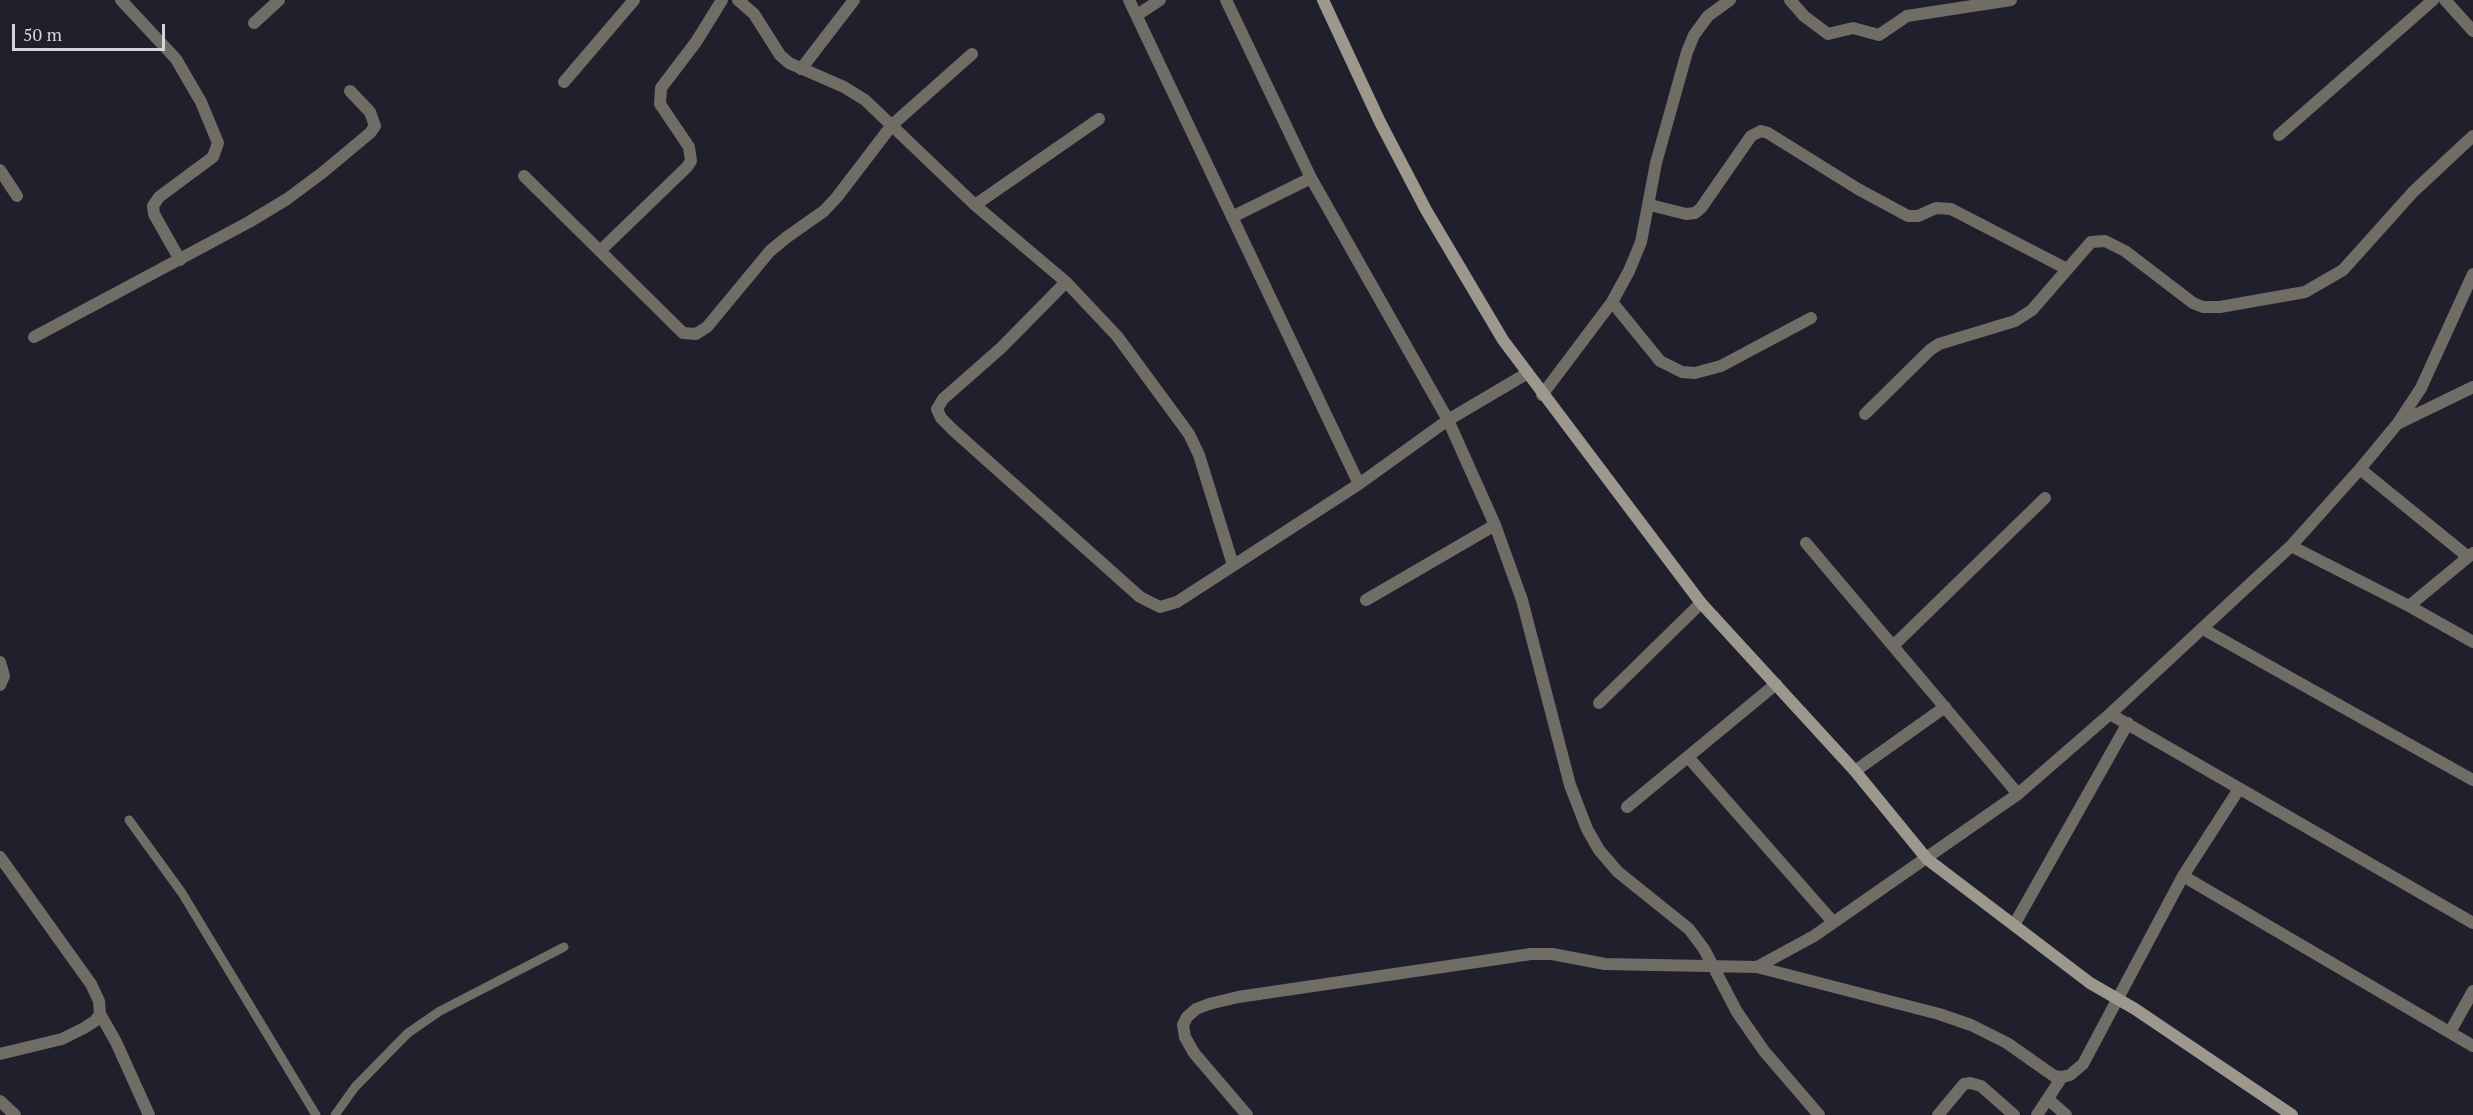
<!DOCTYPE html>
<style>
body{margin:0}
#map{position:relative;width:2473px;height:1115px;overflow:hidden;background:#201f2c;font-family:"PT Serif",serif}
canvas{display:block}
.scale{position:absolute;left:12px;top:24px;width:153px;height:27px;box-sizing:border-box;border:3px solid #d4d4dc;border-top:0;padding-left:8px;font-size:18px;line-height:21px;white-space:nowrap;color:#d4d4dc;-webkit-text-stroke:4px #201f2c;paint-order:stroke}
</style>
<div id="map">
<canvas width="2473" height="1115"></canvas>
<div class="scale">50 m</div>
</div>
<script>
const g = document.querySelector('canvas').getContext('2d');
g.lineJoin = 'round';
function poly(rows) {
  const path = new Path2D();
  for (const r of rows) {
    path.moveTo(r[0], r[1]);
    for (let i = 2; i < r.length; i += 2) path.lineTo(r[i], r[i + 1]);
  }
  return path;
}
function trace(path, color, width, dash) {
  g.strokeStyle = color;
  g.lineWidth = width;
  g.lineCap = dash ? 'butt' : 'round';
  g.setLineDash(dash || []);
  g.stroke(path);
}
trace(poly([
 [129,820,182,893,316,1115],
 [335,1115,355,1087,408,1033,440,1011,564,947]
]), '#706d66', 9);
trace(poly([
 [121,0,176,59,201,102,218,143,213,157,159,197,153,206,154,214,180,260],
 [738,0,754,14,780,55,789,63,844,87,865,100,975,205,1066,282,1117,336,1189,434,1199,455,1233,565],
 [1129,0,1359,484],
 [1226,0,1311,178,1448,420,1495,525,1522,600,1570,785,1587,829,1599,850,1618,872,1689,929,1704,949,1737,1012,1764,1051,1819,1115],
 [1790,0,1804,16,1828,34,1853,28,1879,35,1907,16,2011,0],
 [2445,0,2473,31],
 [1137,15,1160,0],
 [254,23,279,0],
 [801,69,854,0],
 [564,82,634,0],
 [2279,135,2433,0],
 [0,170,17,196],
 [524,176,683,333,696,334,707,327,770,251,787,237,824,211,837,197,892,125,972,54],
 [975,205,1099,119],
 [1650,205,1686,214,1695,213,1701,208,1751,136,1761,131,1768,133,1858,189,1908,216,1918,216,1936,208,1951,209,2067,269],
 [1232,217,1311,178],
 [600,251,687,167,691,161,689,147,660,104,661,88,696,42,722,0],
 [1066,282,1001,348,943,399,937,409,941,418,953,430,1140,597,1160,607,1177,602,1359,484,1448,420,1526,374],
 [1612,302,1660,361,1682,372,1695,373,1721,366,1811,318],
 [34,337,249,222,287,199,322,173,370,133,375,126,370,112,350,91],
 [1542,395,1612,302,1629,271,1641,242,1656,163,1687,52,1694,35,1708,16,1730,0],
 [1865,414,1930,350,1939,344,2015,321,2032,310,2091,242,2105,241,2125,251,2193,303,2203,307,2220,307,2305,292,2343,270,2413,192,2473,136],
 [2399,423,2473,387],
 [2360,469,2467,556],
 [1806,543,2018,794],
 [2291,546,2409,606,2473,642],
 [1366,600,1495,525],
 [2409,606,2473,553],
 [2203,629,2473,780],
 [1893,646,2045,498],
 [0,662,4,676,0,685],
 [1599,703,1701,603],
 [2110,714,2473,923],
 [1688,757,1833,922],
 [1855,771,1945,707],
 [1627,807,1776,684],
 [0,857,91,984,99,1001,100,1014,95,1021,84,1028,62,1039,0,1054],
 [2183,876,2473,1046],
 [2014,925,2128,723],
 [1757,967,1814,936,2018,794,2110,714,2291,546,2360,469,2398,423,2421,388,2473,274],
 [100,1014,116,1042,149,1115],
 [2450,1032,2473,991],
 [2049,1100,2066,1115],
 [0,1101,15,1115],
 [1247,1115,1194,1053,1185,1037,1183,1025,1187,1017,1196,1009,1209,1004,1238,997,1531,954,1552,954,1605,964,1757,967,1939,1014,1971,1025,2007,1043,2054,1076,2062,1077,2070,1075,2083,1064,2183,876,2239,789],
 [1938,1115,1964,1084,1970,1083,1981,1086,2014,1115],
 [2037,1115,2062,1077]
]), '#706d66', 12);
trace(poly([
 [1323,0,1380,122,1426,210,1503,340,1701,603,1855,771,1927,859,2090,983,2135,1009,2292,1115]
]), '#9d988d', 12);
</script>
